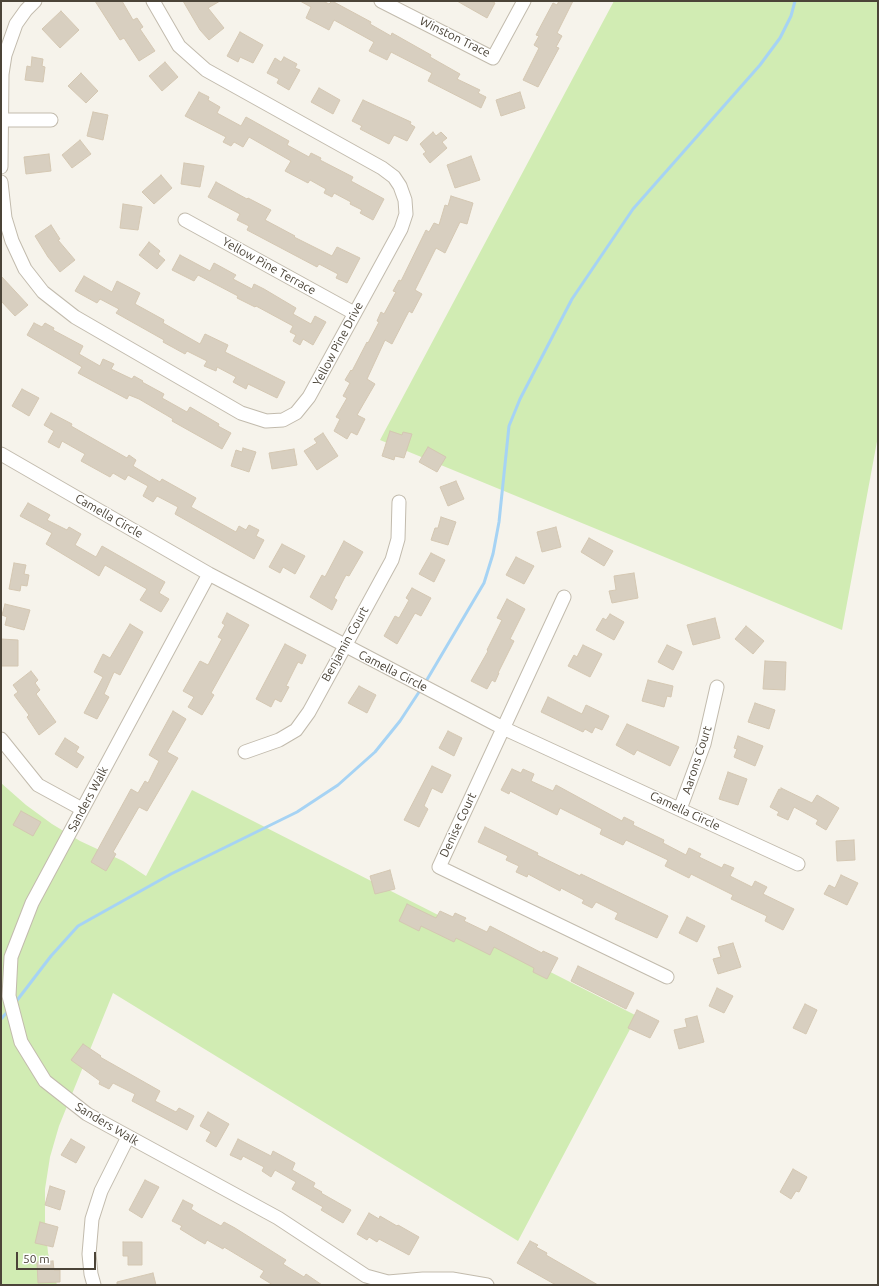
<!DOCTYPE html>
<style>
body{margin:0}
#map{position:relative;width:879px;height:1286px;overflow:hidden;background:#f6f3eb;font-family:Ubuntu,sans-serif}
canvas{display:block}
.frame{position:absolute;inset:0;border:2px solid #4b4438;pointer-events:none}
.scale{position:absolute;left:16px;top:1252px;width:80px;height:18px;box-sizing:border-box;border:2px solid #4b4438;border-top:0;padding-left:5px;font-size:12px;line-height:14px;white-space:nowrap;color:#4b4438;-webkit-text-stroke:3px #fff;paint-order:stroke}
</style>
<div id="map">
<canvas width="879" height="1286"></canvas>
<div class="frame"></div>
<div class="scale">50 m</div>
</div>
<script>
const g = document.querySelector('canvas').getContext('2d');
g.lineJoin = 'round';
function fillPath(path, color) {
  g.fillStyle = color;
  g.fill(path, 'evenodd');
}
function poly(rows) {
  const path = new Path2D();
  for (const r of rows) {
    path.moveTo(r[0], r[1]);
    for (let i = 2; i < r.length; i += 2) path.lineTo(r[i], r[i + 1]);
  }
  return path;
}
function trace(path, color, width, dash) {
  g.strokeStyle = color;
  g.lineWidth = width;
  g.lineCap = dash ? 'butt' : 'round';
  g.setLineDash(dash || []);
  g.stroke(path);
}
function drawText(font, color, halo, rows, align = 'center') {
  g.font = font + ' Ubuntu,sans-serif';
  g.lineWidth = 3;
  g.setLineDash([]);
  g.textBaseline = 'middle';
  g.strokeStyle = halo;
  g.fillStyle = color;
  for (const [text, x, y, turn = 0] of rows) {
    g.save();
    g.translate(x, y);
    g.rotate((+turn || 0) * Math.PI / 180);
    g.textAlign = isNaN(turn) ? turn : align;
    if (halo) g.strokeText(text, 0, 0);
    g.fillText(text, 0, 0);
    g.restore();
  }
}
fillPath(poly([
 [614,1,878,1,878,436,842,630,380,440],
 [1,783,26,805,52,824,80,841,123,861,146,876,192,790,637,1016,518,1241,113,993,59,1126,50,1157,45,1189,45,1221,48,1253,57,1285,1,1285]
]), '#d1ecb3');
trace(poly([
 [425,683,484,583,493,554,499,522,509,426,520,399,572,299,633,209,760,65,780,38,791,16,795,1],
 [15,1003,51,956,78,926,171,874,297,812,338,785,375,752,400,721,421,689],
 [1,1019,9,1010]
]), '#a6d3f4', 3);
const building = poly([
 [95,1,122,1,133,20,137,18,143,27,140,29,155,51,139,61,124,38,120,40,95,1],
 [183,1,220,1,208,8,224,28,209,40,200,30,183,1],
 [300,1,323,1,329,4,332,1,371,22,370,24,391,36,392,33,431,55,430,57,460,74,457,79,480,90,478,93,486,97,481,108,428,81,432,73,391,52,387,60,369,51,374,42,334,20,329,30,306,18,311,7,300,1],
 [457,1,491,1,495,3,487,18,457,1],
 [559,1,573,1,557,33,562,36,556,47,559,48,538,87,523,80,539,48,534,45,539,36,536,35,553,3,557,5,559,1],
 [61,11,79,30,60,48,42,29,61,11],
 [240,32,263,45,253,63,240,57,238,62,227,56,240,32],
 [32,57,43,59,42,66,45,67,43,82,25,80,27,66,31,67,32,57],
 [284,57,297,64,295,68,300,70,289,90,277,83,279,79,267,73,275,58,281,62,284,57],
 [165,62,178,77,162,91,149,76,165,62],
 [81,73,98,91,86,103,68,86,81,73],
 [319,88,340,100,333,114,311,102,319,88],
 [199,92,209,97,208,100,220,107,217,113,241,126,246,117,289,141,287,145,309,157,311,153,321,158,320,160,353,177,351,181,384,199,373,220,360,213,362,210,350,204,351,202,334,193,332,197,324,193,326,189,310,180,308,183,285,171,291,161,249,137,243,147,234,142,231,146,223,142,226,137,185,116,199,92],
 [520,92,525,108,501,116,496,100,520,92],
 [363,100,411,122,410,124,415,127,407,141,394,135,389,144,360,129,362,126,352,121,363,100],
 [93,112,108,115,103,140,87,136,93,112],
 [433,132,436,136,441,132,447,138,442,142,447,148,430,163,423,154,426,152,420,144,433,132],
 [80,140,91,154,72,168,62,155,80,140],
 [49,154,51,171,26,174,24,157,49,154],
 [471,156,480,180,455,188,447,165,471,156],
 [184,163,204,166,200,187,181,184,184,163],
 [161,175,172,188,154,204,142,192,161,175],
 [216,182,247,199,248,198,271,210,265,220,295,236,294,237,332,256,337,247,360,258,347,283,336,278,338,274,319,264,317,267,247,230,249,226,237,220,240,214,208,197,216,182],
 [451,196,473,203,467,224,460,222,445,253,436,248,415,290,422,294,412,313,409,311,392,344,385,340,367,379,375,384,357,415,365,419,357,435,351,432,347,439,334,431,340,419,336,417,347,398,343,396,350,383,345,380,351,370,352,371,367,342,368,343,379,322,377,321,381,312,384,314,396,292,393,291,399,280,401,281,426,230,429,232,434,223,439,225,445,205,448,206,451,196],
 [123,204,142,207,138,230,120,228,123,204],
 [51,225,60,239,58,240,75,260,60,272,48,257,35,236,51,225],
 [149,242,160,251,158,254,165,260,157,269,139,255,149,242],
 [180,255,210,271,214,263,236,275,233,279,252,289,254,284,264,289,296,308,293,314,311,324,315,316,326,322,313,345,303,339,300,345,293,341,296,335,290,332,293,326,256,306,255,307,237,298,238,296,198,275,194,281,172,270,180,255],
 [1,276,28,305,15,316,1,301,1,276],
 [84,276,112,292,117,281,140,293,135,304,164,320,163,323,200,344,205,334,228,345,225,352,285,382,277,398,248,384,246,389,233,382,236,377,217,367,216,371,204,366,207,361,187,351,185,354,163,342,164,340,116,313,119,309,100,299,97,303,75,291,84,276],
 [34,323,42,327,45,323,54,328,53,330,83,346,79,354,100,366,103,359,114,364,111,369,132,379,134,376,143,381,142,382,164,394,162,398,187,412,190,407,219,424,218,426,231,433,222,449,172,421,173,419,139,399,129,395,127,399,78,373,82,367,27,335,34,323],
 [22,389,39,398,29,416,12,406,22,389],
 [51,413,72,424,71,426,127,458,129,455,136,460,133,466,160,482,162,479,196,498,191,507,236,532,239,526,246,530,249,525,259,530,256,536,264,540,254,559,175,514,178,507,157,496,153,502,143,496,148,486,128,475,125,480,113,473,110,477,81,461,85,454,62,441,59,448,48,442,54,431,44,425,51,413],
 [390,431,402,435,403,432,412,434,404,458,395,456,394,460,382,456,390,431],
 [323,433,338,456,317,470,304,451,317,443,314,439,323,433],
 [428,447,446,457,437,472,419,462,428,447],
 [243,448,256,452,249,472,231,466,236,450,242,452,243,448],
 [294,449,297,465,272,469,269,453,294,449],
 [456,481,464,499,448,506,440,487,456,481],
 [28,503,50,515,47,520,67,530,69,527,81,534,75,545,96,557,102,546,165,582,159,593,169,599,161,612,140,600,147,589,105,565,99,576,46,544,52,533,20,516,28,503],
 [441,517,456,522,448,545,431,540,435,528,438,528,441,517],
 [556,527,561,547,542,552,537,532,556,527],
 [589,538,613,551,604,566,581,552,589,538],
 [344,541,363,552,349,576,346,575,334,598,337,600,332,610,310,597,322,575,325,577,344,541],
 [282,544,305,556,295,574,283,567,280,573,269,567,282,544],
 [431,553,445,560,434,582,419,574,431,553],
 [516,557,534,566,524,584,506,575,516,557],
 [14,563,26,565,24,574,29,575,27,586,21,585,20,591,9,589,14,563],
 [634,573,638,598,612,603,609,591,616,590,614,576,634,573],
 [412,588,431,598,421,616,415,613,397,644,384,636,395,616,399,618,409,600,406,598,412,588],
 [507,599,525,609,510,639,514,641,498,673,499,673,495,682,492,680,487,689,471,681,488,651,487,650,502,620,497,618,507,599],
 [5,604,30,610,24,630,5,625,7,617,2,615,5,604],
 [227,613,249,625,211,693,214,695,202,715,188,707,194,697,183,691,200,661,208,665,222,639,218,637,225,625,222,623,227,613],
 [610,614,624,622,614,640,596,630,603,618,606,620,610,614],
 [715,618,720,638,693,645,687,625,715,618],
 [130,624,143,632,120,675,114,672,104,694,109,697,97,719,84,713,103,677,94,672,103,654,110,658,130,624],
 [746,626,764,641,753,654,735,639,746,626],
 [1,639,18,640,18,666,1,666,1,639],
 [285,644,306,655,302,664,298,662,286,686,289,687,281,702,275,699,271,707,256,699,285,644],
 [583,645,602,654,590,677,568,666,574,655,577,657,583,645],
 [667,645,682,652,673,670,658,662,667,645],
 [765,661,786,662,785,690,763,689,765,661],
 [31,671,38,680,35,683,40,690,36,694,56,722,39,735,27,717,29,715,14,695,18,692,13,685,31,671],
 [648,680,673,686,671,697,667,696,664,707,642,701,648,680],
 [359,686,376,695,367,713,348,703,359,686],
 [548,697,582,714,586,705,609,716,602,730,595,727,592,733,585,729,583,732,541,712,548,697],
 [755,703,775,710,769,729,748,722,755,703],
 [173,711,186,719,167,752,178,758,147,811,139,807,113,852,116,854,106,871,91,862,131,789,138,793,145,781,148,783,159,761,149,755,173,711],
 [627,724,679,747,670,766,637,750,634,755,616,745,627,724],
 [448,731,462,738,454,756,439,748,448,731],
 [738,736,763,746,755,766,734,757,737,749,734,748,738,736],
 [65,738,79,747,76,752,84,757,77,768,55,754,65,738],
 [432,766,451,775,442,793,432,788,424,806,428,809,419,827,404,820,432,766],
 [512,769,521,773,523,769,534,774,531,781,553,791,556,785,622,821,624,817,634,822,633,825,664,840,663,843,686,855,689,848,701,854,699,857,722,868,724,864,734,868,730,876,752,887,755,881,767,887,763,894,794,909,783,930,765,921,767,916,731,899,733,895,691,874,689,878,665,866,668,860,626,840,623,845,600,834,602,829,560,808,557,815,510,791,509,794,501,790,512,769],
 [728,772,747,779,738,805,719,799,728,772],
 [781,788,812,803,817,795,839,808,826,830,816,824,818,820,794,807,788,820,777,815,779,812,770,807,779,789,781,790,781,788],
 [21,811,41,822,33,836,13,825,21,811],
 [485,827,538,853,537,855,580,876,581,874,668,916,657,938,615,919,618,913,596,902,592,908,582,903,584,900,561,888,560,891,528,874,527,877,516,872,519,866,506,860,508,856,478,842,485,827],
 [854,840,855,860,837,861,836,841,854,840],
 [390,870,395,889,375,894,370,876,390,870],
 [841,875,858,883,847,905,824,894,829,885,835,888,841,875],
 [407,904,436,918,440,911,453,917,455,913,466,918,464,921,487,932,490,926,542,953,543,951,558,958,547,979,533,972,534,968,494,947,490,955,456,938,454,942,421,926,419,931,399,921,407,904],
 [687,917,705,926,697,942,679,933,687,917],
 [733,943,741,967,718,974,713,959,721,957,718,947,733,943],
 [578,966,634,993,626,1009,571,981,578,966],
 [717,988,733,996,724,1013,709,1006,717,988],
 [805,1004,817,1010,806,1034,793,1028,805,1004],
 [637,1010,659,1021,650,1038,628,1028,637,1010],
 [697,1016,704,1042,679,1049,674,1030,687,1027,685,1019,697,1016],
 [83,1044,101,1056,100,1057,160,1091,155,1101,176,1112,179,1108,194,1116,187,1130,132,1101,135,1094,113,1083,109,1089,99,1084,100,1081,71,1060,83,1044],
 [208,1112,229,1124,216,1147,206,1141,211,1132,200,1126,208,1112],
 [71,1139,85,1147,76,1163,61,1155,71,1139],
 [238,1139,271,1156,273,1151,295,1163,292,1170,315,1183,313,1187,322,1192,321,1193,351,1210,343,1223,321,1210,323,1207,292,1189,296,1182,275,1170,271,1177,262,1171,264,1167,243,1156,241,1160,230,1155,238,1139],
 [793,1169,807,1177,799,1192,796,1191,791,1199,780,1192,793,1169],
 [145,1180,159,1187,142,1218,129,1210,145,1180],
 [50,1186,65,1191,60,1210,45,1205,50,1186],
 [183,1200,193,1205,191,1209,199,1214,221,1226,224,1222,235,1228,286,1260,283,1264,304,1277,306,1274,322,1285,273,1285,260,1277,264,1271,224,1247,223,1249,207,1240,205,1244,198,1240,180,1229,182,1226,172,1221,183,1200],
 [369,1213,379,1219,380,1216,397,1226,398,1225,419,1237,409,1255,379,1239,377,1242,369,1237,367,1240,357,1234,369,1213],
 [40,1222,58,1227,53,1247,35,1243,40,1222],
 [530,1241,538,1245,536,1247,547,1253,546,1255,598,1285,556,1285,517,1263,530,1241],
 [123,1242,142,1242,142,1265,128,1265,128,1256,123,1256,123,1242],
 [53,1261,54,1270,60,1270,60,1282,38,1283,37,1262,53,1261],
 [153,1273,156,1285,117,1285,117,1282,153,1273]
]);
fillPath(building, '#d8cfc0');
trace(building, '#d4c7b2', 1);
const street = poly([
 [381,1,493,58,524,1],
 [2,120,51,120],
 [1,167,2,74,5,55,16,24,26,10,35,1],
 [1,182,5,218,12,241,25,269,43,292,75,317,241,413,266,421,283,420,296,413,309,397,401,229,406,214,405,200,400,186,394,177,382,168,206,70,179,46,153,1],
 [185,220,354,313],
 [1,454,209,574,503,728,798,864],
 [209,574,32,903,11,957,9,996,21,1042,45,1081,87,1114,278,1218,366,1276,388,1282,423,1279,452,1279,487,1285],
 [564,597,439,867,667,977],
 [1,739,38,785,82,809],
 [245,752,279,740,296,730,309,712,392,560,398,539,399,502],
 [680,809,704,744,717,687],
 [94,1285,91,1274,89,1254,92,1219,101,1191,128,1137]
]);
trace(street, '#c2bbad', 15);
trace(street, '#fff', 13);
drawText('12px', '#4b4438', '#fff', [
 ["Winston Trace",455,37,26],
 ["Yellow Pine Terrace",269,266,29],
 ["Yellow Pine Drive",338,344,-62],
 ["Camella Circle",109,516,30],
 ["Benjamin Court",345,644,-61],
 ["Camella Circle",393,671,27],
 ["Aarons Court",697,760,-72],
 ["Sanders Walk",88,799,-62],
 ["Camella Circle",685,811,25],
 ["Denise Court",458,825,-65],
 ["Sanders Walk",107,1124,31]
]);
</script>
